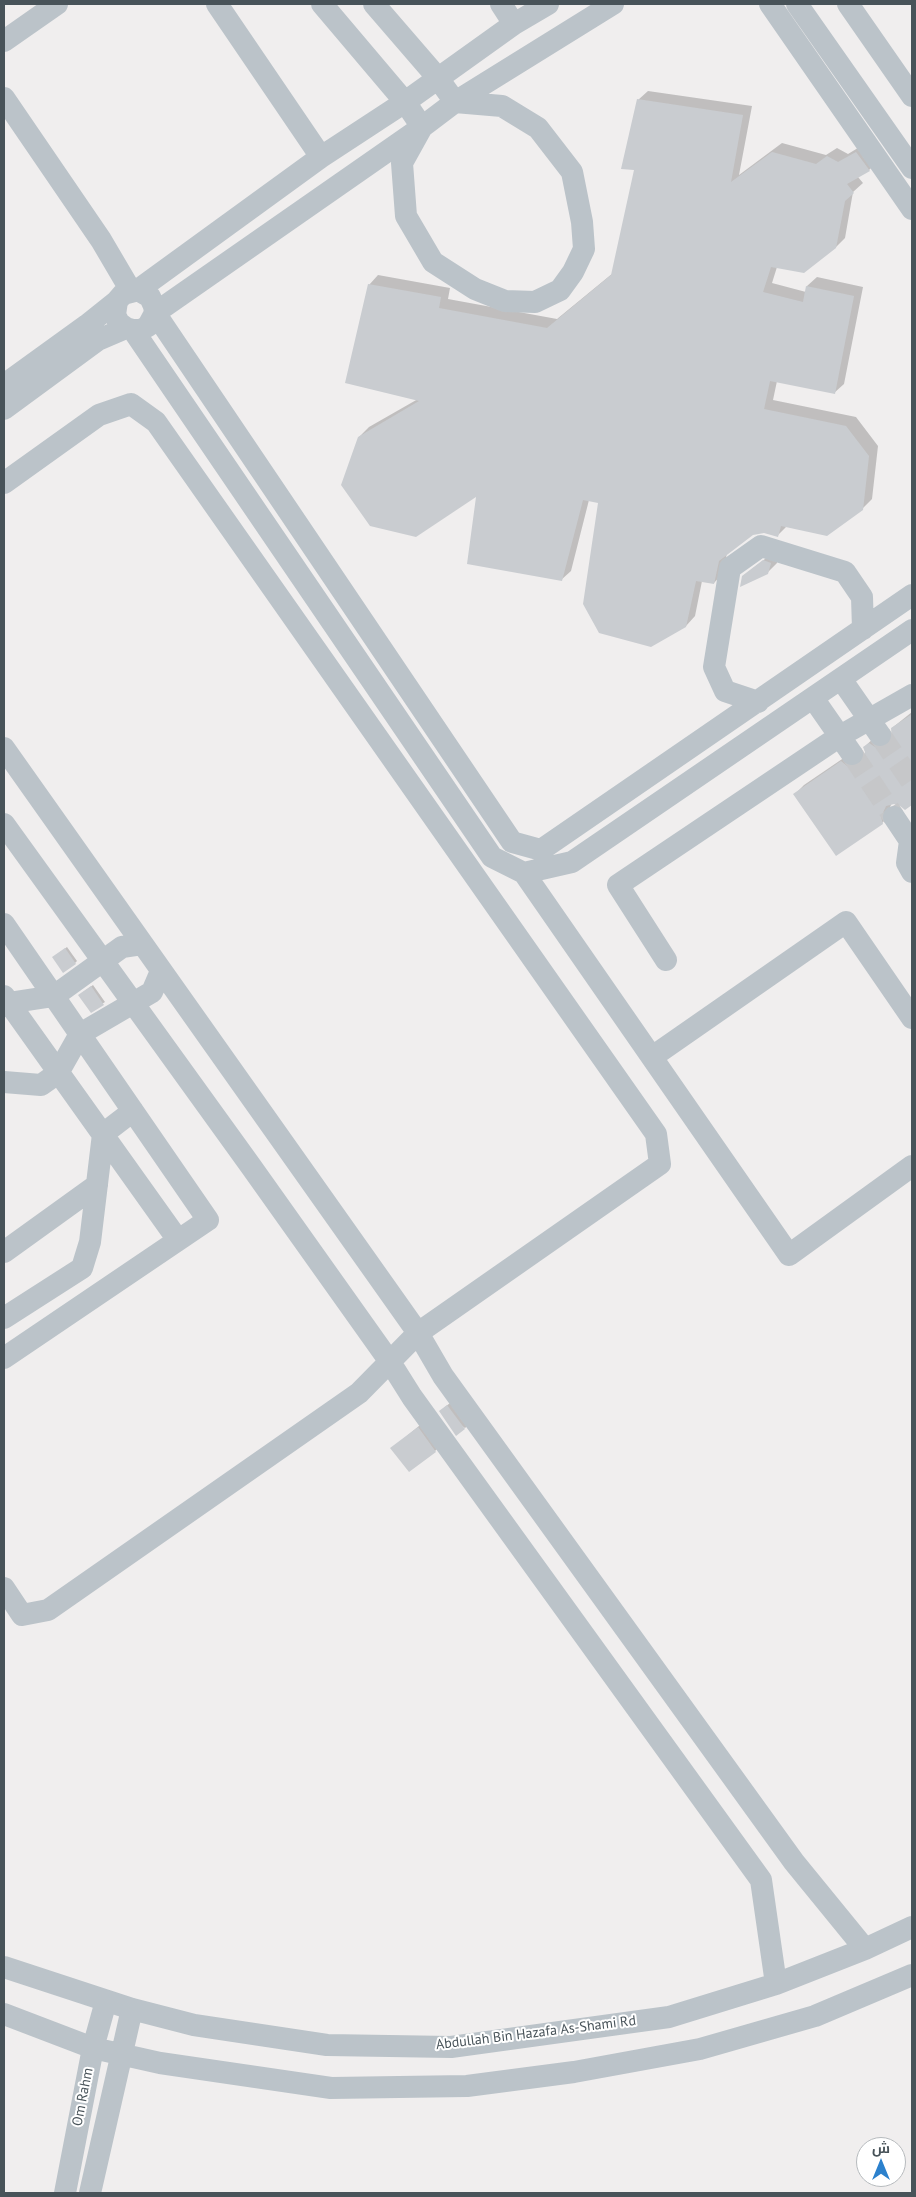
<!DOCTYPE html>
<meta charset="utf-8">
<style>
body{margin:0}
#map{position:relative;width:916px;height:2197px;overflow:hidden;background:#f0eeee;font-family:"PT Sans",Cairo,sans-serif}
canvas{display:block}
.frame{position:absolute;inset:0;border:5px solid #485359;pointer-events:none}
.north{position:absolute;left:856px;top:2137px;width:50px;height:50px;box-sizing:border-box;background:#fff;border:1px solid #b6babd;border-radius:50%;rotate:0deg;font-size:14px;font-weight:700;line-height:20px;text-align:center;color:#485359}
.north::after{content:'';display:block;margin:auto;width:18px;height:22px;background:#2c81cd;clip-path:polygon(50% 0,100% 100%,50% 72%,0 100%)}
</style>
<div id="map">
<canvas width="916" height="2197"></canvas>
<div class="frame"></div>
<div class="north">ش</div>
</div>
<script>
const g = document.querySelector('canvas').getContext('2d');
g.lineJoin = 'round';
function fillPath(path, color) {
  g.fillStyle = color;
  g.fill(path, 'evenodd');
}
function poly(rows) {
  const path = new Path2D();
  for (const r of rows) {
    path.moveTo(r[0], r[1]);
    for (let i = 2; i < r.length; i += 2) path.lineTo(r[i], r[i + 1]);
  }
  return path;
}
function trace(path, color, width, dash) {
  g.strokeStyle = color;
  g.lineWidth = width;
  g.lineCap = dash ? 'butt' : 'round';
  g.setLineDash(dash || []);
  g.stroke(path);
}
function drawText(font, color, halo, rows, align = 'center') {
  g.font = font + ' "PT Sans",sans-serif';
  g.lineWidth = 4;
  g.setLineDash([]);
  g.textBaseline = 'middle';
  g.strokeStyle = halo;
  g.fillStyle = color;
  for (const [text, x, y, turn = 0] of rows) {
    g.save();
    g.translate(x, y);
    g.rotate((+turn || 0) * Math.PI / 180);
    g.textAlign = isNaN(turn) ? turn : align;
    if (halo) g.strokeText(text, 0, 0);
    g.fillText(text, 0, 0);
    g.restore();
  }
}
fillPath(poly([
 [648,91,752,106,739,175,782,143,826,155,837,148,848,154,866,143,878,161,869,170,858,177,863,183,853,192,845,238,835,248,777,267,772,283,806,292,807,286,817,277,863,287,844,384,834,393,777,381,773,400,856,417,878,446,872,499,862,509,787,526,777,536,765,532,753,534,727,553,723,573,714,583,702,581,695,616,686,626,599,502,589,500,571,571,561,580,477,495,359,437,369,427,418,399,369,285,378,275,450,288,448,299,557,319,613,273,635,169,638,100],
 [774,552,779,553,777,563,767,573,743,576],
 [912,712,912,803,905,808,901,804,892,803,890,807,892,814,882,823,795,794,804,785,851,753,857,757,866,756,864,747,874,738,893,737,892,728],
 [67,947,77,961,75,963,55,956],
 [93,985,105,1002,91,1011,82,993],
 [455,1399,471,1422,465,1428,440,1411],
 [425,1421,442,1444,435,1451,392,1448]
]), '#0003');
fillPath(poly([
 [637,99,743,115,731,182,772,152,816,164,827,156,838,162,856,152,870,171,847,184,854,193,845,201,836,248,804,273,771,267,763,292,803,302,806,286,854,296,835,394,770,381,764,409,846,426,869,456,863,510,827,536,781,526,778,537,764,533,753,535,719,561,714,584,696,581,686,627,651,647,599,633,583,604,598,503,583,500,562,581,467,564,476,497,416,537,370,526,341,485,358,437,419,401,345,383,368,284,441,297,439,308,547,328,611,275,634,170,621,169],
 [763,560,771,563,768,574,740,587,742,576],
 [912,714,912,805,905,810,900,806,894,804,886,806,881,817,883,824,836,856,793,794,841,761,847,766,859,765,864,759,865,752,863,747,869,743,875,747,887,746,892,740,891,728],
 [65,948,76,964,63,973,52,957],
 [91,986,104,1005,91,1013,78,995],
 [447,1405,465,1429,456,1436,439,1411],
 [418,1427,436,1452,409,1472,390,1448]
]), '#c9ccd0');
trace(poly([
 [880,735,912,782],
 [852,754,894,817]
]), '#c6c7c9', 22, [22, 11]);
trace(poly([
 [217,4,321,157],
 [322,4,405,102,422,127,402,163,406,216,433,262,475,289,505,301,535,302,560,290,573,272,584,249,582,222,572,172,538,128,502,106,455,102,437,77,374,4],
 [501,4,514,24],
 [613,4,455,102,422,127,155,313,512,842,541,850,912,595],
 [770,4,912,209],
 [797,4,912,168],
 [848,4,912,96],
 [4,41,57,4],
 [4,98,101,240,131,291],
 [138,290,321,157,405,102,514,24,548,4],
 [133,330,141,330,148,326,155,313,154,306,150,297,138,290,123,294,117,301,115,315,119,323,126,328,133,330,492,857,524,873,572,862,912,630],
 [4,385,87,325,117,301],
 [4,409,98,340,126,328],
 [4,483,99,415,131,404,156,422,656,1134,660,1164,418,1333,359,1393,48,1610,22,1615,4,1588],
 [841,679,880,735],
 [813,698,852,754],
 [758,702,725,691,714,667,730,568,761,546,845,572,862,597,863,629],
 [4,748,418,1333,443,1376,794,1862,865,1949],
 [894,817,910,841],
 [4,824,250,1165,390,1362,412,1397,761,1880,776,1984],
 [912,840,910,841,907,863,912,872],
 [524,873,789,1255,912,1166],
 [4,924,208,1220,4,1358],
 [666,960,618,885,840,736,912,695],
 [4,996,178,1240],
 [4,1006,8,1003,54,996,122,947,142,944],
 [652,1057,846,922,912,1018],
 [4,1082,41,1085,58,1073,80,1034,152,992,161,971],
 [4,1252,97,1185],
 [4,1318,82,1268,90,1242,103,1134,133,1111],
 [4,1967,132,2009,194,2025,327,2045,451,2047,669,2017,776,1984,865,1949,912,1927],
 [4,2014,93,2048,160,2063,331,2088,467,2086,574,2072,700,2049,815,2016,912,1975],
 [65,2193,93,2048,106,2001],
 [90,2193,132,2009]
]), '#bbc3c9', 22);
drawText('14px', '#485359', '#fff', [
 ["Abdullah Bin Hazafa As-Shami Rd",536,2033,-7],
 ["Om Rahm",83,2097,-79]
]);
</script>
